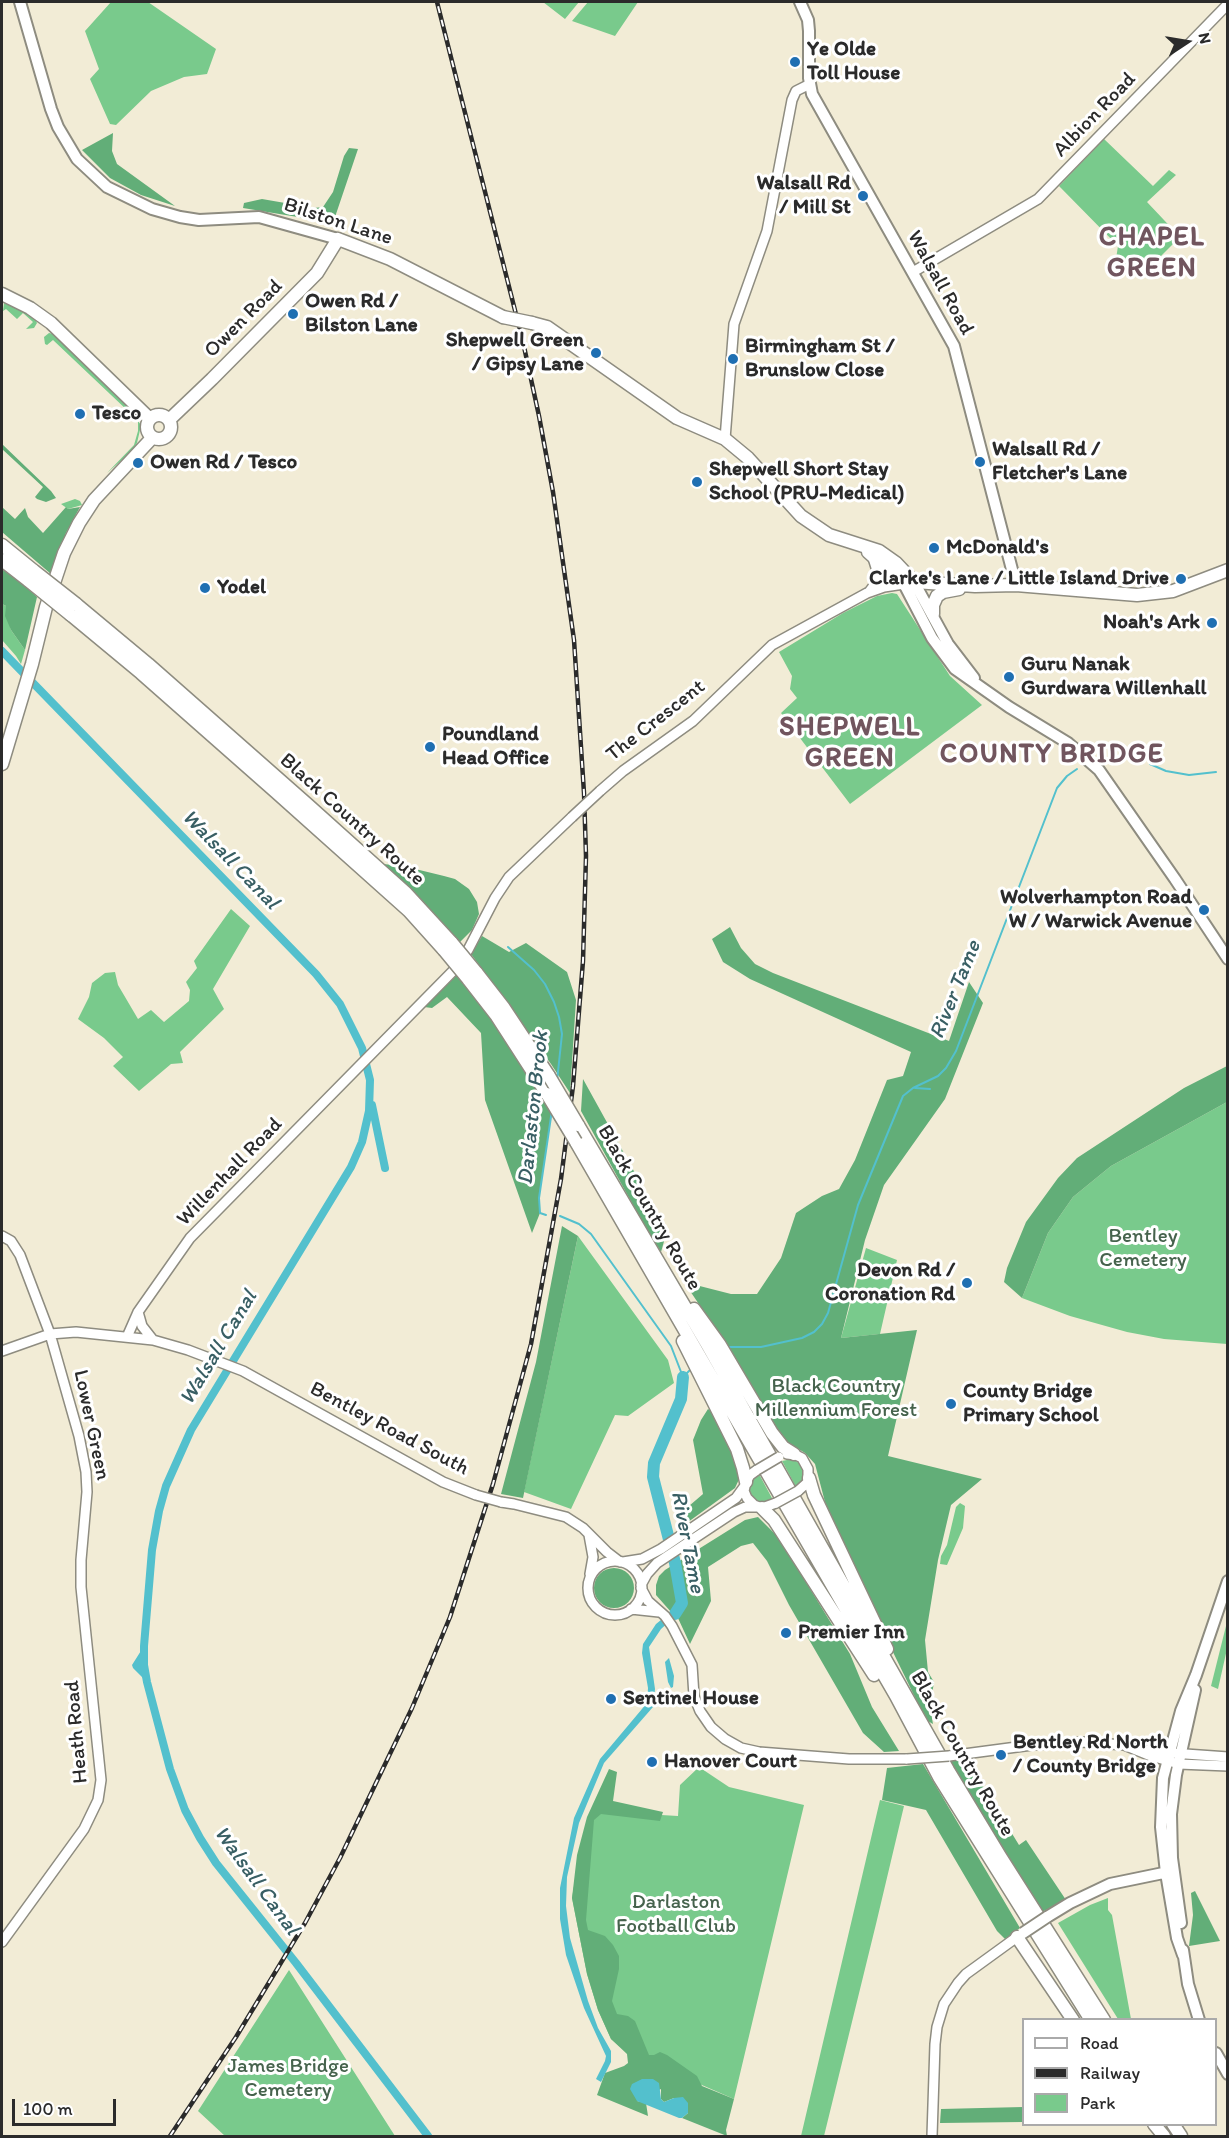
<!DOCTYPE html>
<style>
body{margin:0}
#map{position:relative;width:1229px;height:2138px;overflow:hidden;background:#f2ecd6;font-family:Itim,sans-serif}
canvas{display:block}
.frame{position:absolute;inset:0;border:3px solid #2b2b2b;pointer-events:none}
.legend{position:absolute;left:1022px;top:2018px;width:195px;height:108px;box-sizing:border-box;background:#fff;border:2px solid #aaa;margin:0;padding:8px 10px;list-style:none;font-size:18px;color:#2b2b2b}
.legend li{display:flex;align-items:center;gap:12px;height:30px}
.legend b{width:30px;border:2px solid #aaa}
.north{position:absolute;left:1157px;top:12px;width:60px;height:60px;-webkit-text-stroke:4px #fff;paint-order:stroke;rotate:78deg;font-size:16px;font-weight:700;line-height:24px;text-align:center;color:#2b2b2b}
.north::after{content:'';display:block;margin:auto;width:21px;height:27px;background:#2b2b2b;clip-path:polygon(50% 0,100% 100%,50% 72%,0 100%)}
.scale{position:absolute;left:12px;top:2099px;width:104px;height:27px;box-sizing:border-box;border:3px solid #2b2b2b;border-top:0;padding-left:8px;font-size:18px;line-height:21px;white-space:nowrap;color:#2b2b2b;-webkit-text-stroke:4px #fff;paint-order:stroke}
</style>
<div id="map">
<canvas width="1229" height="2138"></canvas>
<div class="frame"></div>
<ul class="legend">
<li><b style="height:8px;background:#fff"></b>Road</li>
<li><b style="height:8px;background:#2b2b2b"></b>Railway</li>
<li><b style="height:16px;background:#79ca8c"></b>Park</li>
</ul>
<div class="north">N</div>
<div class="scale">100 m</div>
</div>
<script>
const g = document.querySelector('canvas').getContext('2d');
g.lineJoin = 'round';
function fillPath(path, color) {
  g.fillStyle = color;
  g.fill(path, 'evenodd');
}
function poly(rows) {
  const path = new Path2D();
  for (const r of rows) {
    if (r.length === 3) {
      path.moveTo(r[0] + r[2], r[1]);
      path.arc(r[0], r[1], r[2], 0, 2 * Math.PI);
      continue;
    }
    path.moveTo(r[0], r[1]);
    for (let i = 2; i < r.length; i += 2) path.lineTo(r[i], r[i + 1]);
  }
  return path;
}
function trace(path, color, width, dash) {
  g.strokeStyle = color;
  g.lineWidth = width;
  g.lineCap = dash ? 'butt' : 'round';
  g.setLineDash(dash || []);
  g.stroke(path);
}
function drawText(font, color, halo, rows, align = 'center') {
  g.font = font + ' Itim,sans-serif';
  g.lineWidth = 6;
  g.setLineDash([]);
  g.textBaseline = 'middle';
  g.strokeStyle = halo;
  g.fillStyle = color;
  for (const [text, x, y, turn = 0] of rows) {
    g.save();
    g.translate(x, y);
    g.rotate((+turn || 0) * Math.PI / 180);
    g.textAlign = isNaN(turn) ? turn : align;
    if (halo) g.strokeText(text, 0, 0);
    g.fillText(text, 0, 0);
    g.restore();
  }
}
fillPath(poly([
 [111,2,148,2,216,49,207,74,184,77,151,91,116,125,110,124,90,79,99,69,85,31],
 [543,2,579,2,565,19],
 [588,2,638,2,615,36,572,21],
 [1104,139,1153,186,1169,170,1176,175,1147,202,1180,237,1153,264,1127,271,1116,259,1118,246,1059,186],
 [4,303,23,311,35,319,37,323,34,328,26,329,33,322,23,313,17,319,6,309,3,311],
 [49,333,54,334,97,375,132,411,129,412,53,340,47,345,45,344,44,337],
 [138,421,141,425,140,430,137,443,131,452,107,473,134,445,138,431],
 [75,499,80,501,82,505,68,509,61,504],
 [892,593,897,594,950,676,982,705,850,804,781,713,797,698,790,689,792,676,779,652,843,613,877,596],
 [2,604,6,606,11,630,25,650,21,664,16,656,2,640],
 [231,909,250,926,213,989,224,1009,180,1052,183,1063,171,1064,139,1091,113,1066,123,1057,104,1038,78,1019,89,997,92,983,105,973,115,972,118,985,138,1019,151,1010,164,1022,189,1001,190,990,186,982,197,968,194,961],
 [1227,1102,1227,1344,1164,1339,1127,1332,1070,1316,1022,1298,1048,1233,1073,1197,1111,1166],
 [578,1236,668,1360,674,1383,628,1416,615,1415,571,1509,524,1492],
 [866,1248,897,1260,880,1334,841,1338],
 [792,1459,801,1464,804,1470,804,1480,796,1487,782,1461],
 [759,1474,773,1500,764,1503,757,1502,752,1498,749,1491,749,1484],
 [960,1503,965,1506,963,1528,947,1565,940,1564,941,1556,947,1545,956,1507],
 [1227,1622,1227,1649,1218,1689,1211,1686],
 [699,1767,729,1787,804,1805,734,2099,626,2052,611,2039,598,2010,587,1974,572,1898,577,1868,595,1811,678,1816,680,1785],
 [880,1800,904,1806,876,1924,824,2136,801,2136],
 [1108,1898,1108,1910,1112,1915,1131,2019,1118,2019,1058,1923,1090,1905],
 [289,1970,395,2136,225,2136,198,2111]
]), '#79ca8c');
fillPath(poly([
 [113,133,112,151,117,164,175,206,141,195,110,178,82,150],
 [349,148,358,149,335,217,328,222,243,208,244,203,262,199,314,208,323,207,333,192,344,156],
 [2,444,51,491,56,498,46,502,37,499,35,497,43,487,2,449],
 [2,507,15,519,25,508,28,517,43,533,66,507,68,509,80,507,66,533,51,574,2,532],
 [2,569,25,586,37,597,25,650,11,630,5,616,6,606,2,604],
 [383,864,403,866,444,876,455,879,469,889,477,902,479,914,472,930,460,942],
 [730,927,741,948,755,964,773,973,949,1041,969,982,983,1003,945,1099,884,1185,865,1240,841,1338,917,1330,888,1456,982,1479,951,1505,938,1560,925,1640,928,1672,934,1682,930,1707,933,1724,926,1720,858,1580,825,1502,815,1464,805,1453,784,1440,721,1337,684,1282,731,1294,757,1294,781,1258,796,1213,822,1196,839,1189,855,1160,887,1080,903,1076,911,1052,750,979,723,962,712,939],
 [482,936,509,952,526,943,567,972,576,1000,570,1093,551,1064,471,954],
 [457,975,490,1015,552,1110,539,1198,540,1213,532,1233,485,1100,481,1033,447,997,432,1008,424,1007],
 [1227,1066,1227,1102,1111,1166,1073,1197,1048,1233,1022,1298,1004,1282,1007,1268,1026,1222,1058,1178,1077,1158,1184,1088],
 [583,1079,667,1231,661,1252,643,1223,581,1111],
 [562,1226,578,1236,523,1498,501,1494,536,1362],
 [708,1409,711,1411,737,1460,741,1475,735,1488,684,1525,682,1512,703,1494,693,1440,701,1420],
 [758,1517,779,1538,850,1654,872,1707,899,1751,884,1752,863,1733,789,1605,767,1561,753,1543,741,1546,708,1567,711,1601,690,1644,677,1616,682,1610,677,1607,671,1612,656,1595,656,1585,659,1576,665,1570,745,1520],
 [614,1588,20],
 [967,1760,1019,1845,1026,1840,1066,1900,1042,1912,949,1761],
 [923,1764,1020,1928,1005,1939,997,1931,926,1810,882,1800,887,1768],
 [609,1769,617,1772,613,1801,663,1812,660,1821,601,1814,594,1820,586,1920,588,1930,605,1936,613,1945,619,1956,619,1969,612,2001,617,2014,628,2016,635,2021,649,2055,654,2055,660,2052,667,2055,697,2076,702,2086,734,2099,726,2130,727,2136,682,2118,688,2113,674,2098,664,2102,661,2099,661,2089,637,2101,646,2103,648,2116,597,2095,605,2073,624,2066,628,2063,627,2054,611,2039,598,2010,587,1974,572,1898,577,1855,587,1817],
 [1195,1891,1220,1941,1189,1946,1193,1915,1191,1893],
 [1023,2107,1023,2122,940,2123,941,2109]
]), '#62ae78');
fillPath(poly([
 [678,1601,685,1603,682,1610,661,1629,649,1647,655,1689,653,1707,604,1763,579,1823,567,1877,566,1906,570,1938,588,2001,598,2028,611,2051,611,2062,601,2082,596,2079,605,2061,606,2056,584,2008,566,1955,560,1919,560,1888,574,1818,600,1759,647,1703,648,1688,642,1653,643,1644,656,1624,677,1607],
 [144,1646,144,1665,147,1682,133,1668,132,1665],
 [669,1658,674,1676,673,1687,671,1688,668,1682,665,1662],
 [642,2079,653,2079,659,2083,661,2099,664,2102,674,2098,683,2097,688,2103,688,2113,682,2118,679,2118,637,2101,630,2089,632,2084]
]), '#53c0cd');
trace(poly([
 [1150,764,1166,771,1189,775,1216,772],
 [508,947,534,970,545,984,554,1002,559,1017,562,1034,557,1081],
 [915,1088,930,1089],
 [546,1215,540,1213,539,1198,552,1110],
 [560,1216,579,1224,591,1234,671,1346,683,1377],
 [729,1347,761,1347,802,1338,814,1332,822,1324,828,1313,858,1205,903,1096,913,1088,938,1076,946,1068,956,1051,1057,788,1067,776,1077,769],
 [683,1377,691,1369]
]), '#53c0cd', 2);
trace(poly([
 [2,651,316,974,340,1004,362,1048,370,1080,369,1111,362,1142,351,1167,191,1430,166,1486,159,1511,152,1550,144,1646,144,1665,147,1682,170,1769,185,1810,200,1838,216,1863,296,1963,428,2136],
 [372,1105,385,1168]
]), '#53c0cd', 8);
trace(poly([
 [675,1614,682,1603,675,1563,653,1477,654,1463,681,1399,683,1377]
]), '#53c0cd', 12);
const tertiary = poly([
 [913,272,1038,199,1228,4],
 [725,439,734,324,767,231,792,100,796,91,810,84],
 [869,592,875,584,878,574,873,558],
 [600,791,623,771,693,721,772,645,867,593,884,587,904,584],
 [2,1236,11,1241,20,1255,50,1334,79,1436,86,1472,87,1492,81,1560,81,1587,101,1780,98,1800,84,1829,2,1942],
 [138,1312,142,1326,153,1340],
 [127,1337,138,1312,190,1238,454,970,468,950,495,898,509,877,572,817],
 [2,1351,50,1334,76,1332,153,1340,188,1350,243,1371,443,1482,476,1495],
 [787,1454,796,1455,802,1458,808,1469,808,1482,798,1491],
 [757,1470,750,1475,746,1482,744,1491,747,1498,754,1505,762,1508,776,1503],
 [501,1502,514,1504,566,1517,583,1528,607,1552,620,1562],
 [589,1535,593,1557,590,1574],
 [615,1588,27],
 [623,1562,642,1559,661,1549,736,1498,744,1487],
 [641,1585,647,1574,657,1563,734,1512,745,1507,758,1507],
 [641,1588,648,1601,665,1616,672,1626,692,1665,694,1696,700,1711,711,1727,725,1739,741,1748,759,1752,849,1759,907,1759],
 [631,1609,659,1612],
 [1143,1751,1228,1757],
 [949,1756,1032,1745,1083,1742,1124,1745,1151,1756,1179,1764,1228,1766],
 [932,2136,935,2044,937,2027,944,2004,958,1983,966,1974,1017,1937]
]);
const secondary = poly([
 [20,2,51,109,58,127,77,159,107,187,152,209,180,217,199,220,259,217,338,239],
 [800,2,808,20,809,31,809,78,812,94,954,346,1016,585],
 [914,582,948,644,974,678],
 [904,584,932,638,955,669,1009,707,1068,743,1099,770,1175,879,1228,959],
 [1047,1917,1070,1903,1110,1884,1173,1871],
 [1181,1923,1172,1858,1171,1814,1176,1775,1195,1690],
 [1183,1950,1188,1984,1199,2020],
 [1183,1955,1177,1938,1166,1873,1161,1827,1163,1778,1181,1711,1196,1675,1228,1581],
 [1216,2053,1228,2074]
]);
const primary = poly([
 [2,294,30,308,51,323,150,419],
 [532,323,547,327,677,418,725,439,748,458,801,516,829,535,879,551,896,563,914,582],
 [159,427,12],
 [169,420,212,379,317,273,338,239,390,259,503,317],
 [868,552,904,584,914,582,975,586,1016,585,1137,595,1173,591,1228,570],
 [933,614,933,605,937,596,943,592,959,589],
 [2,764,32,664,46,607,64,553,79,523,94,500,152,438]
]);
const trunk = poly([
 [2,545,34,571],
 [2,560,29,581],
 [76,604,148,664,308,805,406,893,452,943],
 [71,615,141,673,276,792,409,911,444,950],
 [476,972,504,1008,549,1076],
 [468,979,496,1015,547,1094],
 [578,1125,708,1346,948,1770,1000,1856,1104,2020],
 [576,1142,896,1696,939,1777,1091,2020],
 [694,1309,720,1345,772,1433,783,1447,794,1454],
 [683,1341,737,1449,743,1468,746,1482],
 [809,1478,814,1495,887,1649],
 [762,1508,774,1520,874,1675],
 [1017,1937,1073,2020],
 [1154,2124,1164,2136],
 [1173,2124,1181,2136]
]);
trace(tertiary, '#8e8c80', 12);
trace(secondary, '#8e8c80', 14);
trace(primary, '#8e8c80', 15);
trace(trunk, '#8e8c80', 15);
trace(tertiary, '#fff', 9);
trace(secondary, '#fff', 10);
trace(primary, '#fff', 12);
trace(trunk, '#fff', 12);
const rail = poly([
 [170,2136,236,2037,305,1923,340,1858,412,1708,450,1617,493,1484,531,1344,561,1179,573,1086,583,961,586,856,584,793,574,640,553,492,539,416,523,342,437,2]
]);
trace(rail, '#2b2b2b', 4.5);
trace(rail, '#fff', 2, [7]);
const tertiaryBridge = poly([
 [572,817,600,791],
 [757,1470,779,1457],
 [476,1495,501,1502],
 [776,1503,798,1491],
 [907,1759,949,1756]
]);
const secondaryBridge = poly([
 [1023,1933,1047,1917]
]);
const primaryBridge = poly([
 [503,317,532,323]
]);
const trunkBridge = poly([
 [34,571,76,604],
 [29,581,71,615],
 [452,943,476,972],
 [444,950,468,979],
 [549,1076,578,1125],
 [547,1094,576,1142]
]);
trace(tertiaryBridge, '#8e8c80', 12, []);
trace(secondaryBridge, '#8e8c80', 14, []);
trace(primaryBridge, '#8e8c80', 15, []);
trace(trunkBridge, '#8e8c80', 15, []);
trace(tertiaryBridge, '#fff', 9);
trace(secondaryBridge, '#fff', 10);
trace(primaryBridge, '#fff', 12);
trace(trunkBridge, '#fff', 12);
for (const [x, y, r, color] of [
 [795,62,6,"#1f6fb2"],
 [863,196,6,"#1f6fb2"],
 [293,314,6,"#1f6fb2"],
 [596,353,6,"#1f6fb2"],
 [733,359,6,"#1f6fb2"],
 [80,414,6,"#1f6fb2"],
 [980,462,6,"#1f6fb2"],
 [138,463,6,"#1f6fb2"],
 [697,482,6,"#1f6fb2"],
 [934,548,6,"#1f6fb2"],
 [1181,579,6,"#1f6fb2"],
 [205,588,6,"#1f6fb2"],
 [1212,623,6,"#1f6fb2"],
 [1009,677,6,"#1f6fb2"],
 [430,747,6,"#1f6fb2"],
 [1204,910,6,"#1f6fb2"],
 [967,1283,6,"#1f6fb2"],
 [951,1404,6,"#1f6fb2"],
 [786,1633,6,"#1f6fb2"],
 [611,1699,6,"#1f6fb2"],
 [1001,1755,6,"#1f6fb2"],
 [652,1762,6,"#1f6fb2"]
]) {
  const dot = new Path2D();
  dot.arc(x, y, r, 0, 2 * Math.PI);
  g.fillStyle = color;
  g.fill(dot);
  trace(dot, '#fff', 2);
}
drawText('bold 21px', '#2b2b2b', '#fff', [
 ["Ye Olde",807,50],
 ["Toll House",807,74],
 ["Walsall Rd",851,184,"right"],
 ["/ Mill St",851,208,"right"],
 ["Owen Rd /",305,302],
 ["Bilston Lane",305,326],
 ["Shepwell Green",584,341,"right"],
 ["/ Gipsy Lane",584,365,"right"],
 ["Birmingham St /",745,347],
 ["Brunslow Close",745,371],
 ["Tesco",92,414],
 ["Walsall Rd /",992,450],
 ["Fletcher's Lane",992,474],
 ["Owen Rd / Tesco",150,463],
 ["Shepwell Short Stay",709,470],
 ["School (PRU-Medical)",709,494],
 ["McDonald's",946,548],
 ["Clarke's Lane / Little Island Drive",1169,579,"right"],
 ["Yodel",217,588],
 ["Noah's Ark",1200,623,"right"],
 ["Guru Nanak",1021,665],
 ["Gurdwara Willenhall",1021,689],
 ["Poundland",442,735],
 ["Head Office",442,759],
 ["Wolverhampton Road",1192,898,"right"],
 ["W / Warwick Avenue",1192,922,"right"],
 ["Devon Rd /",955,1271,"right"],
 ["Coronation Rd",955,1295,"right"],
 ["County Bridge",963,1392],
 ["Primary School",963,1416],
 ["Premier Inn",798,1633],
 ["Sentinel House",623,1699],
 ["Bentley Rd North",1013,1743],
 ["/ County Bridge",1013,1767],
 ["Hanover Court",664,1762]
], 'left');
drawText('21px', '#2b2b2b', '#fff', [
 ["Albion Road",1095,115,-46],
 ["Bilston Lane",338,222,18],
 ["Walsall Road",940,283,61],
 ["Owen Road",244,319,-45],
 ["The Crescent",656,721,-38],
 ["Black Country Route",352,820,42],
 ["Willenhall Road",230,1172,-46],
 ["Black Country Route",649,1208,60],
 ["Lower Green",91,1425,78],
 ["Bentley Road South",389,1429,28],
 ["Heath Road",77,1732,-95],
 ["Black Country Route",962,1754,60]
]);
drawText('21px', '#46634d', '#fff', [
 ["Bentley",1143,1237],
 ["Cemetery",1143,1261],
 ["Black Country",836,1387],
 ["Millennium Forest",836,1411],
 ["Darlaston",676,1903],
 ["Football Club",676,1927],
 ["James Bridge",288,2067],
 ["Cemetery",288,2091]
]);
drawText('italic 22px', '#395f64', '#fff', [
 ["Walsall Canal",230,860,46],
 ["River Tame",956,990,-68],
 ["Darlaston Brook",534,1108,-84],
 ["Walsall Canal",219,1348,-59],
 ["River Tame",687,1542,79],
 ["Walsall Canal",256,1881,54]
]);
g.letterSpacing = '1.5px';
drawText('bold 27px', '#71555e', '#fff', [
 ["CHAPEL",1152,238],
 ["GREEN",1152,269],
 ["SHEPWELL",850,728],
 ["GREEN",850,759],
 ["COUNTY BRIDGE",1052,755]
]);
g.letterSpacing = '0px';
</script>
